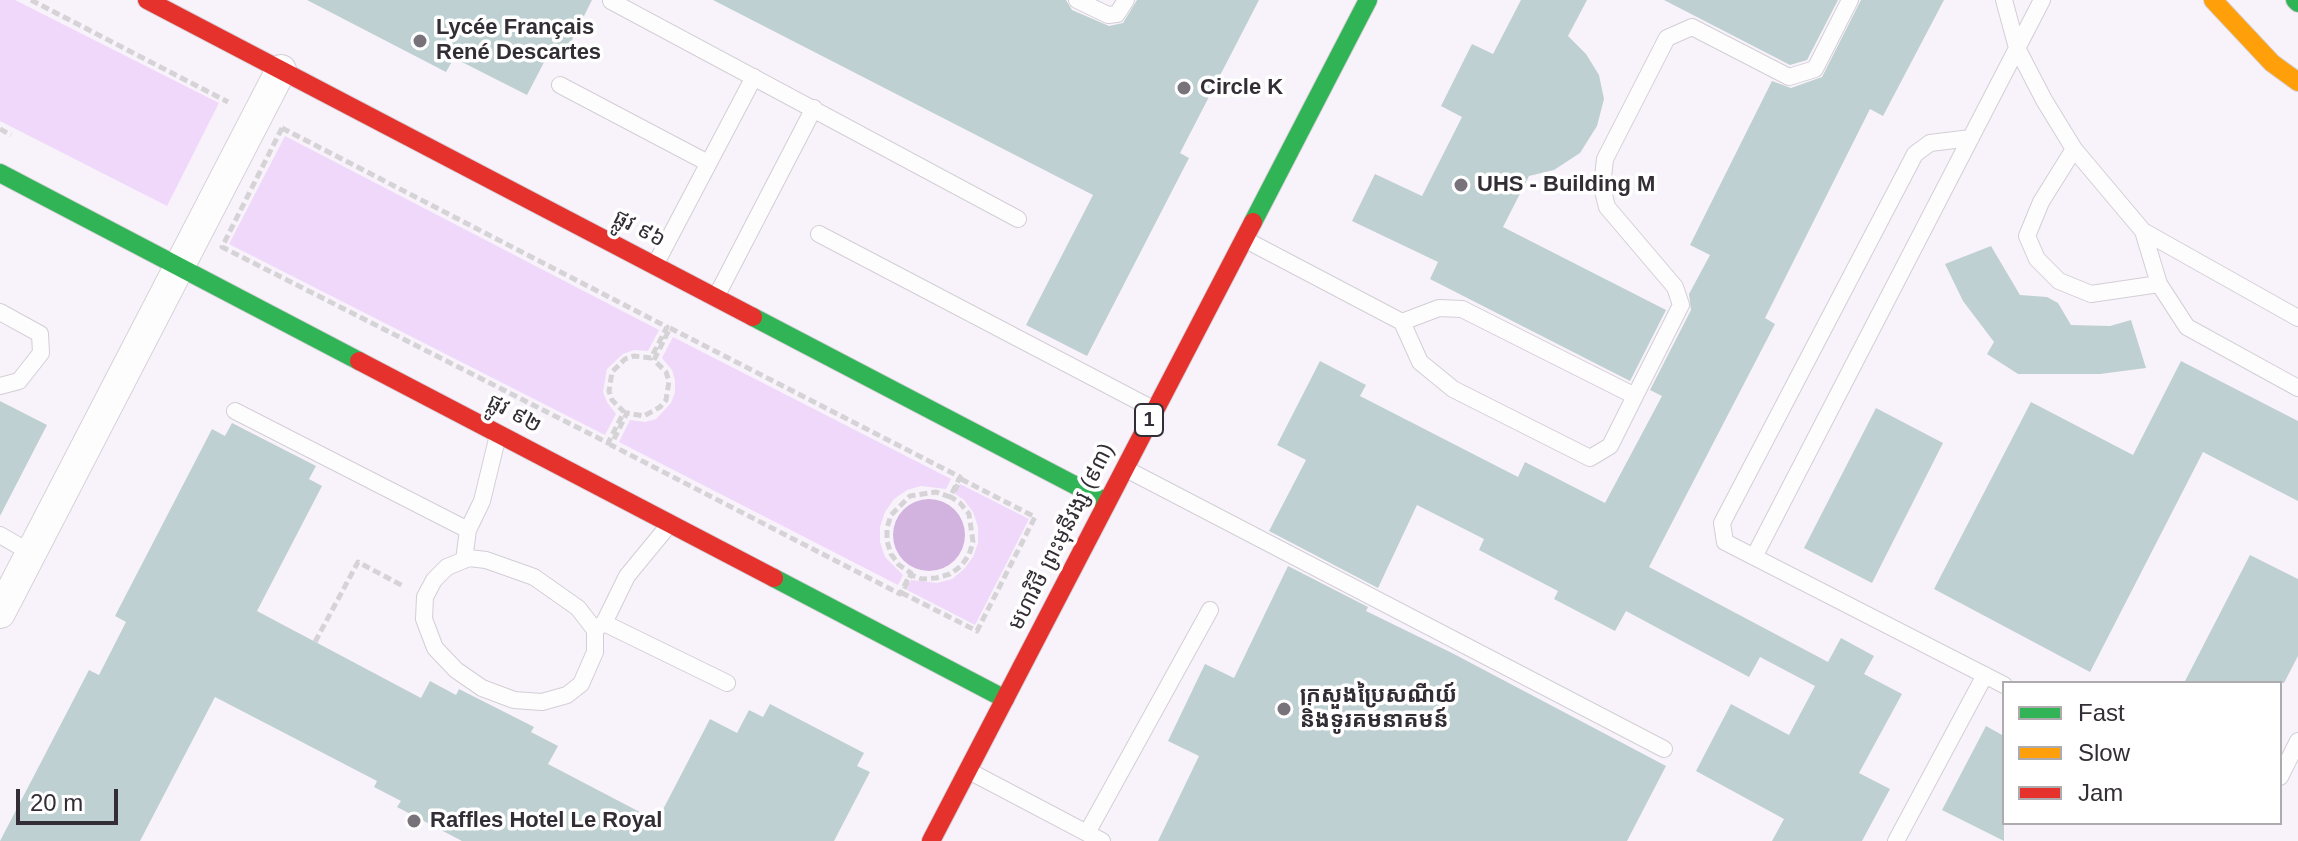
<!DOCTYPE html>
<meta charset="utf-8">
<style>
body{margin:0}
#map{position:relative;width:2298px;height:841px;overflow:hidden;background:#f8f3fa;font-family:Helvetica,sans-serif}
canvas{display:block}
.legend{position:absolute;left:2002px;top:681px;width:280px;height:144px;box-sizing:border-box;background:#fff;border:2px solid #adabae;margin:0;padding:10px 14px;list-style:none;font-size:24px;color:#332d35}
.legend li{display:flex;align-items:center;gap:16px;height:40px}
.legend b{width:40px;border:2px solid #adabae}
.scale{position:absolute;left:16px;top:789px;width:102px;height:36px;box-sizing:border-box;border:4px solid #332d35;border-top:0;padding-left:10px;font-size:24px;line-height:28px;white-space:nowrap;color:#332d35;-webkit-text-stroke:6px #fff;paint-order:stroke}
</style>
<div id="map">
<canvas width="2298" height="841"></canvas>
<ul class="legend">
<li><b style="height:10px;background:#30b455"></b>Fast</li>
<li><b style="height:10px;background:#ff9f0a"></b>Slow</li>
<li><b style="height:10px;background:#e5322d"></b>Jam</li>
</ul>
<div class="scale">20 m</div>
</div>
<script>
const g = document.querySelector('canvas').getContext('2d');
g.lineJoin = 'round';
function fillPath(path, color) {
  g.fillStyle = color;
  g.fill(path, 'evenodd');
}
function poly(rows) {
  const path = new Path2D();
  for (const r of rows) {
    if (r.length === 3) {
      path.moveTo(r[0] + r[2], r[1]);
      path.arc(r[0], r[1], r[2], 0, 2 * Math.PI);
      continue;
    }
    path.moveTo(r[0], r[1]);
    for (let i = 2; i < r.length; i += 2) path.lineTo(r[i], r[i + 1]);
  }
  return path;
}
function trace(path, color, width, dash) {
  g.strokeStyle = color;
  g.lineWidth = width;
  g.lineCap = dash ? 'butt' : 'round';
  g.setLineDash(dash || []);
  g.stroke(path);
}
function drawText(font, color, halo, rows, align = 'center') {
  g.font = font + ' Helvetica,"Noto Sans Khmer",sans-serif';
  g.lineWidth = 7;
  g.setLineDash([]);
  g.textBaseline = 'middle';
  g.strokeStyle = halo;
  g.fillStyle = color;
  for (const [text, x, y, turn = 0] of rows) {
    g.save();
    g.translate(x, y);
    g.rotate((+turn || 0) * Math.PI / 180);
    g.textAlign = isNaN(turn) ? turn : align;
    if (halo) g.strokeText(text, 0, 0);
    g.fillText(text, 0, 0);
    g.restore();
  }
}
fillPath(poly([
 [0,0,15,0,219,103,167,206,0,121],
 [285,136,659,330,648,351,634,350,623,354,607,369,603,392,607,402,616,414,605,435,229,244],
 [673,337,951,479,946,489,921,486,907,490,894,499,885,512,880,527,880,542,885,557,903,575,898,585,619,442,630,420,645,422,656,419,671,403,675,392,675,380,672,370,662,358],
 [960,484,1029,519,975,625,907,590,911,580,937,583,952,579,964,569,973,557,978,543,978,527,973,512,964,500,955,494]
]), '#f0d8fb');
fillPath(poly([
 [929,535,36]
]), '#d2b3df');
fillPath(poly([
 [307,0,592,0,566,52,553,45,527,95,454,58,446,72],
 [713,0,1066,0,1072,10,1109,26,1123,23,1137,0,1259,0,1180,153,1189,158,1087,356,1026,325,1093,195],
 [1521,0,1587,0,1568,36,1586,54,1599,75,1604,99,1597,126,1580,153,1554,170,1529,176,1503,227,1666,310,1630,381,1430,279,1438,262,1352,221,1375,174,1422,196,1462,117,1441,106,1472,44,1493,54],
 [1664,0,1838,0,1807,60,1790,65],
 [1861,0,1944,0,1883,116,1870,109,1765,318,1775,324,1649,567,1828,662,1841,638,1874,656,1864,674,1902,694,1859,773,1890,789,1862,841,1772,841,1784,819,1696,771,1731,704,1789,735,1815,686,1760,657,1749,677,1626,611,1615,631,1554,599,1558,591,1479,550,1484,539,1417,505,1378,588,1269,531,1306,460,1277,445,1320,361,1366,385,1360,396,1518,477,1525,462,1605,503,1662,396,1650,390,1691,310,1689,294,1710,255,1690,245,1772,81,1791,88,1822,77],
 [1991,246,2020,295,2047,297,2058,303,2071,325,2110,326,2131,320,2146,368,2100,374,2018,374,1987,354,1994,342,1963,301,1945,264],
 [2181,361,2298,421,2298,501,2203,452,2090,672,1934,589,2031,402,2133,455],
 [0,401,47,425,0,516],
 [1876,408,1943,443,1872,583,1804,548],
 [232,423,316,466,309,479,322,486,257,611,421,698,430,681,456,695,459,689,534,727,531,732,558,746,548,764,657,821,710,719,737,733,749,710,763,717,770,704,864,753,857,766,870,772,834,841,462,841,397,807,401,801,374,787,377,781,215,697,140,841,0,841,89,670,99,675,126,622,115,616,212,429,225,436],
 [2250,555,2298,579,2298,656,2284,683,2184,683],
 [1288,566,1368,607,1366,611,1452,653,1666,766,1627,841,1158,841,1199,756,1168,741,1205,664,1234,678],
 [1986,726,2004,736,2004,841,1942,810]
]), '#bfd0d2');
const lane = poly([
 [1077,0,1108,15,1117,14,1126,0],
 [2004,0,2017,48,2044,100,2074,149,2143,231,2159,284,2187,327,2298,388],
 [611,1,1018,219],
 [560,85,708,163],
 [1971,138,1930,143,1915,154,1722,523,1725,542,2004,685],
 [2074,149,2041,202,2027,236,2037,259,2059,281,2091,294,2159,284],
 [2143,231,2298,318],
 [819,234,1153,409],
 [1246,240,1402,322,1439,308,1462,309,1635,396,1681,305,1675,287,1607,207,1602,187,1605,159,1667,38,1692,27,1789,77,1815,69,1850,0],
 [655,265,754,77],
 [717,295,814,108],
 [0,312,40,334,41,353,19,381,0,386],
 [1402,322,1420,362,1453,389,1590,458,1610,446,1635,396],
 [235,411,468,530],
 [1126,469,1664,749],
 [0,535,31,553],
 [1754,557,2042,0],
 [469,558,486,560,534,577,578,608,595,630,595,652,581,684,567,695,542,702,514,700,482,688,456,670,435,648,424,619,425,597,434,580,447,567,469,558],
 [464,560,468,530,482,501,498,435],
 [604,623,727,683],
 [595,629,604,623,627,576,669,525],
 [969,771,1102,841],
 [2280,777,2298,741],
 [1087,833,1210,610],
 [1896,841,1985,675]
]);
const street = poly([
 [0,613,281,70]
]);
const fast = poly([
 [2295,0,2298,3],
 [0,173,359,361],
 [1253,222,1368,0],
 [753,317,1107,502],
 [774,578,1005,699]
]);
const slow = poly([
 [2213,0,2272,63,2298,82]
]);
const jam = poly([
 [147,0,753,317],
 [359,361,774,578],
 [931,841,1253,222]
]);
trace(lane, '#d3ced5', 18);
trace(street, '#d3ced5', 32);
trace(fast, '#d3ced5', 20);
trace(slow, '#d3ced5', 20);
trace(jam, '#d3ced5', 20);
trace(poly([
 [31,0,228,102],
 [282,128,667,327,651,358,634,356,625,359,612,372,609,391,612,400,624,412,608,443,222,247,282,128],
 [0,129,11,135],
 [670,328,960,477,950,497,936,492,910,496,891,515,887,528,887,541,891,554,899,565,911,573,900,594,611,445,627,413,644,416,660,407,666,400,669,381,666,372,654,360,670,328],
 [961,479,1035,517,977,631,902,593,911,575,922,579,936,578,950,574,961,566,969,555,973,542,969,514,960,503,951,497,961,479],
 [315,642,358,562,403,586]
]), '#d6d3d7', 5, [8, 4]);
trace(lane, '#fefdfe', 16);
trace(street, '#fefdfe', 30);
trace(fast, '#30b455', 18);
trace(slow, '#ff9f0a', 18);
trace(jam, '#e5322d', 18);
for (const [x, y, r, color] of [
 [420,41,8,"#78727a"],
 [1184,88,8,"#78727a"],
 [1461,185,8,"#78727a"],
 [1284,709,8,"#78727a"],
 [414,821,8,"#78727a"]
]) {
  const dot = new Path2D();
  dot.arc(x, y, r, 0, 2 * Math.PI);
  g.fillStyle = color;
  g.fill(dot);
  trace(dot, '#fff', 3);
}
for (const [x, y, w] of [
 [1149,420,28]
]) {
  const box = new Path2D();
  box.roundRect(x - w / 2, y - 16, w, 32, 6);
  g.fillStyle = '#fff';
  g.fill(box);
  trace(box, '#332d35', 2);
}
drawText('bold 20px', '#332d35', null, [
 ["1",1149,420]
]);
drawText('bold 22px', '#332d35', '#fff', [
 ["Lycée Français",436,28],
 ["René Descartes",436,53],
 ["Circle K",1200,88],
 ["UHS - Building M",1477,185],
 ["ក្រសួងប្រៃសណីយ៍",1300,696],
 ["និងទូរគមនាគមន៍",1300,721],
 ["Raffles Hotel Le Royal",430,821]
], 'left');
drawText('22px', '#332d35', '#fff', [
 ["ផ្លូវ ៩៦",639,229,28],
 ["ផ្លូវ ៩២",514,414,28],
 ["មហាវិថី ព្រះមុនីវង្ស (៩៣)",1062,537,-63]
]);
</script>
